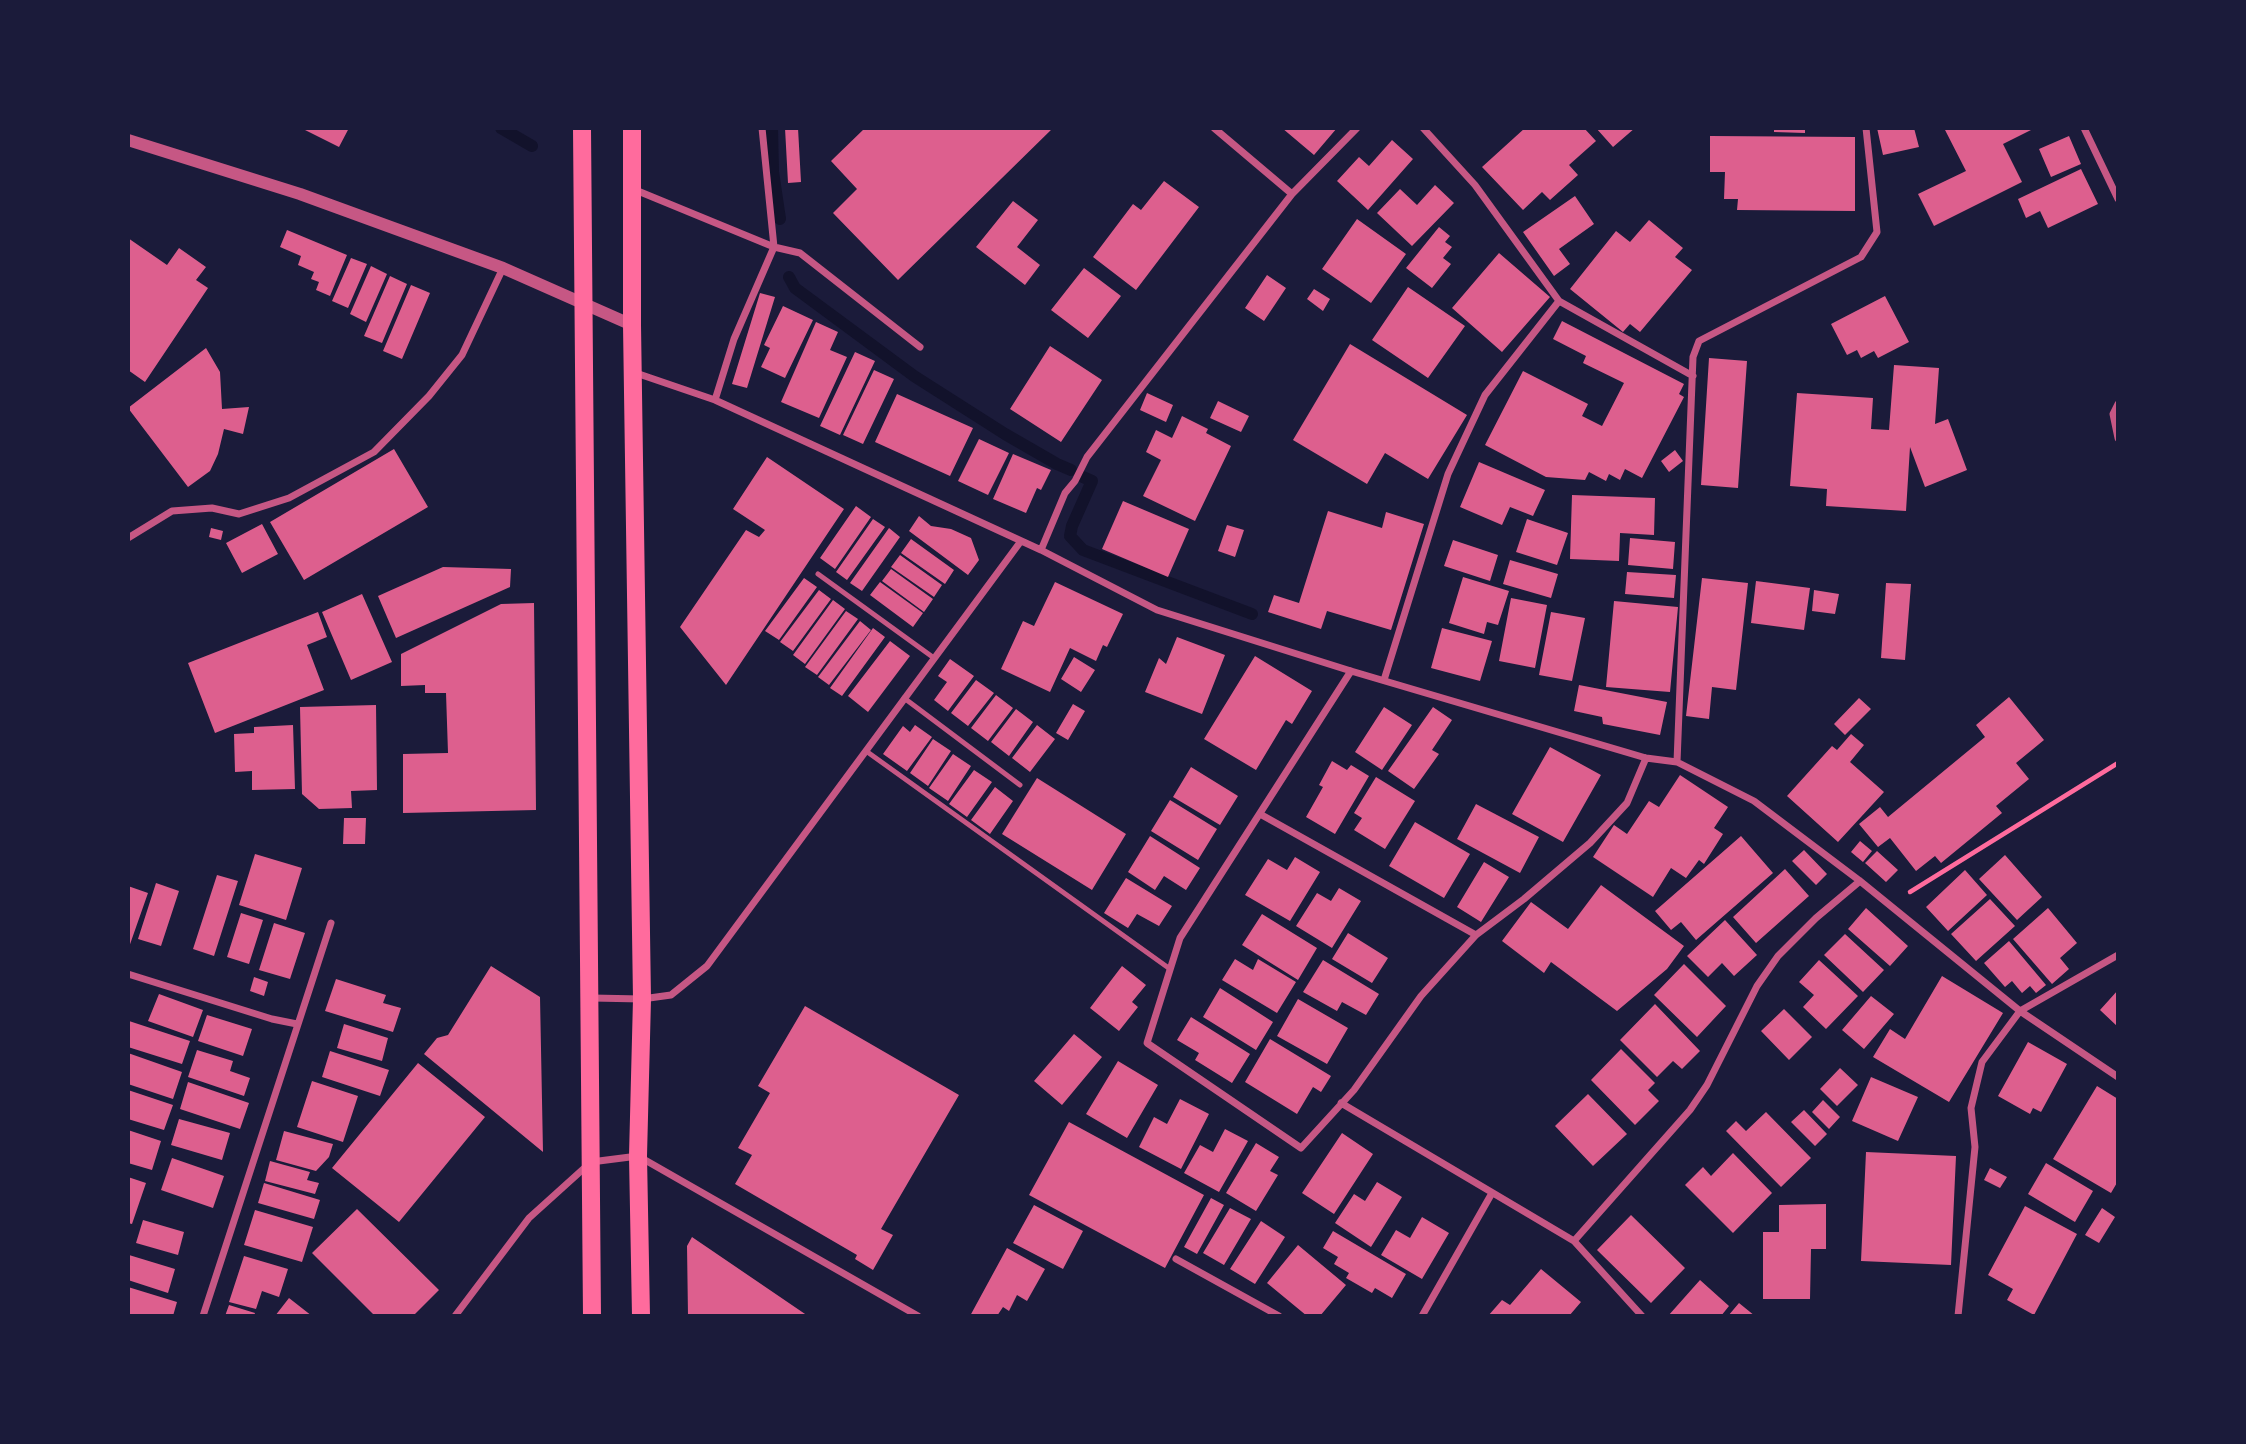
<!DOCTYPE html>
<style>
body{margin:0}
#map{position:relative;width:2246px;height:1444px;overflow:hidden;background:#1b1b3a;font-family:"Roboto Serif",serif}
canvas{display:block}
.frame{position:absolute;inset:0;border:130px solid #1b1b3a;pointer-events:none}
</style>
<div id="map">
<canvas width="2246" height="1444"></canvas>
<div class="frame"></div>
</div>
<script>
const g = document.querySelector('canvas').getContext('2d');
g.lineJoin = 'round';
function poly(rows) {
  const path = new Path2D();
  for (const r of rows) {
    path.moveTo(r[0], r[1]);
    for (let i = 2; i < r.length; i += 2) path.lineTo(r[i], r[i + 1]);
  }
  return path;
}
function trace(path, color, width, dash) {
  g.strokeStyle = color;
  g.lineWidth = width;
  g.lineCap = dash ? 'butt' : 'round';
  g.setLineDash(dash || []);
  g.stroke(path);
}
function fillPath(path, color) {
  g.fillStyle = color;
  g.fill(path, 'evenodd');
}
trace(poly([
 [501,128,532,146],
 [772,128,773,172,780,219],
 [789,277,795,288,914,376,1005,434,1057,464,1071,470],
 [1083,477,1092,481,1072,526,1070,536,1083,550,1252,614]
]), '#12122b', 12);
fillPath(poly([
 [301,128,349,128,339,147],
 [785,128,798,128,801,182,788,183],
 [865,128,1053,128,898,280,833,213,857,189,831,161],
 [1282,128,1337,128,1314,155],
 [1525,128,1584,128,1596,141,1569,165,1578,175,1550,200,1542,192,1523,210,1482,167],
 [1596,128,1635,128,1613,147],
 [1774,128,1805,128,1805,133,1774,132],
 [1877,128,1914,128,1919,147,1883,155],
 [1944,128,2035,128,2003,144,2022,182,1934,226,1918,194,1966,171],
 [1710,136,1855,137,1855,211,1737,210,1738,199,1724,199,1725,172,1710,172],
 [2069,136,2081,164,2051,177,2039,149],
 [1392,140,1413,159,1368,210,1337,181,1359,157,1369,166],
 [2081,169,2098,204,2048,228,2040,211,2026,218,2018,199],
 [1164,181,1199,207,1136,290,1093,257,1133,204,1141,210],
 [1435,185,1454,203,1412,246,1377,213,1400,189,1417,205],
 [1575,196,1594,224,1559,249,1570,264,1554,276,1523,232],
 [1013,201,1038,220,1017,247,1040,265,1025,285,976,247],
 [1357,219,1406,254,1371,303,1322,269],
 [1649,220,1683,248,1675,257,1692,270,1640,332,1630,324,1623,332,1570,289,1616,231,1630,242],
 [1439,227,1450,236,1445,242,1452,247,1443,258,1451,264,1432,288,1406,268],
 [287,230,347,255,330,296,316,290,319,282,311,279,314,272,298,265,301,256,280,247],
 [128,238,167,265,179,248,206,267,196,280,208,288,145,382,128,370],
 [1499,253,1550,297,1502,352,1452,308],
 [351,258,367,264,348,308,332,301],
 [371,266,387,274,366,322,350,314],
 [1084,268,1121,296,1088,338,1051,310],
 [1267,275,1286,288,1264,321,1245,308],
 [390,276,407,284,382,343,364,336],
 [411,285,430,293,402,359,383,351],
 [1408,287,1465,326,1428,378,1372,340],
 [1314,289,1330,299,1323,311,1307,299],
 [760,293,775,297,747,388,732,384],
 [1885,296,1909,342,1878,358,1874,351,1861,358,1857,350,1847,355,1831,324],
 [783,306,813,320,785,378,761,367,770,348,764,345],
 [1562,321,1684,384,1679,394,1684,397,1642,478,1625,469,1620,480,1609,474,1606,481,1589,472,1585,480,1546,477,1485,445,1523,371,1588,404,1582,416,1602,426,1624,383,1583,363,1586,356,1553,339],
 [816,322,838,332,830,350,847,357,819,418,781,402],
 [1350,344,1467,415,1428,479,1385,453,1367,484,1293,440],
 [1050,346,1102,380,1061,442,1010,409],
 [206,348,220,372,222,409,249,407,243,434,224,429,218,454,210,471,188,487,128,408],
 [855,352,875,361,840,435,820,426],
 [1709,358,1747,361,1738,488,1701,485],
 [1894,365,1939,368,1935,424,1948,419,1967,470,1925,487,1910,447,1906,511,1826,506,1827,489,1790,486,1797,393,1873,398,1871,429,1889,430],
 [874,370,894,379,863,444,843,435],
 [1147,393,1173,405,1166,422,1140,410],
 [897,394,973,428,950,476,875,442],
 [1218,401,1249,416,1241,432,1210,418],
 [1182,416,1208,429,1206,433,1231,446,1195,521,1143,496,1161,460,1146,452,1156,430,1172,438],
 [979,439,1009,453,988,495,958,481],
 [394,449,428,507,304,580,270,522],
 [1675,450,1683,461,1669,472,1661,461],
 [1013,454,1051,470,1041,490,1037,488,1026,513,993,499],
 [767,457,844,509,726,685,680,627,746,530,759,537,765,530,733,509],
 [1479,462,1545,490,1533,516,1510,507,1502,525,1460,507],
 [1572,495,1655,498,1654,535,1620,533,1619,561,1570,559],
 [1123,501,1189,529,1168,577,1102,549],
 [856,506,871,517,835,569,820,558],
 [1328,511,1382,528,1386,512,1424,524,1391,630,1327,611,1321,629,1268,612,1274,595,1299,603],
 [919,516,931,526,951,529,971,538,979,560,968,575,909,531],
 [873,519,885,527,847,580,836,572],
 [1527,519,1568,533,1557,565,1516,552],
 [262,524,278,554,242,573,226,543],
 [1227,525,1244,530,1235,557,1218,551],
 [211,528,223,531,221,540,209,537],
 [889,528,900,537,862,591,850,583],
 [1630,538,1675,542,1673,569,1628,565],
 [911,539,954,570,945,584,901,553],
 [1453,540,1498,555,1490,581,1444,566],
 [900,555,942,585,934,597,891,567],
 [1510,560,1558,574,1551,598,1503,584],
 [443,567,511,569,510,587,396,638,378,596],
 [891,569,933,599,924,612,882,581],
 [1627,572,1676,575,1674,598,1625,594],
 [1463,577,1509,591,1498,625,1487,622,1484,634,1449,623],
 [804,578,817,587,779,640,765,631],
 [1702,578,1748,583,1736,690,1712,687,1709,719,1686,716],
 [1756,581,1810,588,1804,630,1751,623],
 [880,582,923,613,913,627,870,595],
 [1055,582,1123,614,1107,647,1103,645,1096,661,1070,648,1050,692,1001,669,1023,621,1034,626],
 [1886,583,1911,584,1905,660,1881,658],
 [819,590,831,599,793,651,780,642],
 [1814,590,1839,594,1835,614,1812,611],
 [362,594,392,662,351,680,322,612],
 [1511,598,1547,605,1535,668,1499,661],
 [833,600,845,609,805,664,793,655],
 [1614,601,1678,607,1670,692,1606,687],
 [534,603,536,810,403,813,403,754,448,753,446,693,425,693,425,685,401,686,401,654,501,604],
 [846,611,858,619,817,675,805,667],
 [318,612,327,637,307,645,324,690,215,733,188,663],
 [1551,612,1585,618,1572,681,1539,675],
 [860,621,871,630,829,685,818,677],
 [873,628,885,637,842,696,830,688],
 [1442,628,1492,641,1480,681,1431,668],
 [1177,637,1225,655,1202,714,1145,692,1159,658,1166,664],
 [890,641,910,656,868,712,848,696],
 [1255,656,1312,691,1292,724,1286,720,1256,770,1204,739],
 [1074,657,1095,670,1081,692,1061,679],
 [950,659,974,676,948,711,934,700,947,682,938,676],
 [976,680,994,693,968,726,951,713],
 [1579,685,1667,702,1660,735,1603,724,1602,717,1574,711],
 [996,695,1013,708,988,741,971,728],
 [2009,697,2044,740,2016,763,2029,779,1996,806,2002,813,1941,863,1935,856,1916,871,1890,838,1878,847,1859,824,1880,807,1888,817,1985,737,1976,725],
 [1859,698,1871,709,1845,735,1834,724],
 [1073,704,1085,711,1068,740,1056,733],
 [376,705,377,790,351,791,352,808,319,809,302,794,300,707],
 [1384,707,1412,725,1382,770,1355,752],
 [1433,707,1452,720,1432,750,1439,754,1414,789,1388,771],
 [1016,709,1033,722,1009,756,991,742],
 [293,725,295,789,252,790,252,771,235,772,234,734,254,733,254,727],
 [915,725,932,737,907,771,883,754,903,726,910,732],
 [1037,725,1055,739,1030,772,1012,758],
 [1851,734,1864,745,1850,762,1884,792,1838,842,1787,796,1832,746,1837,750],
 [933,739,951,751,928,786,910,773],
 [1550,747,1601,775,1563,842,1512,814],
 [953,754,971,766,948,801,929,788],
 [1332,761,1347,770,1351,765,1369,776,1335,834,1306,817,1323,787,1319,785],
 [1191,767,1238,796,1220,825,1173,797],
 [974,770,992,782,967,817,949,804],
 [1680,775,1728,807,1714,828,1723,834,1704,864,1699,860,1686,878,1671,868,1653,897,1593,857,1614,825,1627,834,1649,801,1659,807],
 [1376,777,1415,801,1385,849,1354,830,1362,818,1354,813],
 [1037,778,1126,834,1092,890,1002,834],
 [995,787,1013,801,990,834,971,820],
 [1170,800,1217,829,1198,860,1151,831],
 [1476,804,1539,837,1520,873,1457,839],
 [344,818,366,818,365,844,343,844],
 [1415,822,1470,854,1444,898,1389,866],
 [1150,836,1200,868,1186,890,1164,876,1155,890,1128,872],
 [1741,836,1773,873,1696,940,1681,922,1671,930,1655,911],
 [1860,841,1872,851,1863,862,1851,852],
 [1804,850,1827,874,1816,885,1792,861],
 [1877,851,1898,870,1886,882,1865,863],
 [255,854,302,868,286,920,239,905],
 [2005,855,2042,897,2017,920,1979,879],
 [1295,857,1320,872,1290,921,1245,895,1268,859,1287,870],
 [1484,862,1509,877,1481,922,1457,907],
 [1785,869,1809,896,1756,943,1733,917],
 [1965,870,1987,895,1948,931,1926,907],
 [217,875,238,881,214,956,193,949],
 [1126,878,1172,906,1159,926,1137,914,1128,928,1104,913],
 [156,883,179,891,161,946,138,939],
 [1601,885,1684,946,1667,969,1617,1011,1551,962,1544,973,1502,941,1531,902,1568,929],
 [128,886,148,893,128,950],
 [1339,888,1361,901,1332,948,1296,926,1317,893,1331,901],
 [1990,899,2015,926,1976,961,1951,934],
 [1866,908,1908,946,1890,966,1848,929],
 [2048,908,2077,943,2060,958,2069,969,2052,984,2013,939],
 [241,913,263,920,249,964,227,957],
 [1262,914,1317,948,1298,980,1242,945],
 [1725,920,1757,955,1734,976,1722,963,1708,977,1687,956],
 [274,923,305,933,290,979,259,970],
 [1348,933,1388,958,1372,983,1332,959],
 [1845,934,1884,970,1863,992,1824,955],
 [2009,941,2046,985,2036,993,2030,986,2022,993,2012,981,2005,987,1984,963],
 [1235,959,1253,970,1258,959,1296,982,1277,1013,1222,980],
 [1323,960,1379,994,1366,1015,1342,1002,1337,1011,1303,992],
 [1819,960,1858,996,1826,1029,1803,1007,1814,995,1799,982],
 [1684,964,1726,1006,1697,1037,1654,995],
 [491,966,540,997,543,1152,424,1054,437,1038,448,1035],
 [1122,966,1146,985,1132,1002,1138,1007,1119,1031,1090,1008],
 [1942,976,2003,1013,1949,1102,1873,1057,1890,1029,1905,1039],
 [254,977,268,982,264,996,250,991],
 [336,979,386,995,383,1003,401,1008,393,1032,325,1011],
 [1220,988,1273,1022,1256,1050,1203,1017],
 [2118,990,2118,1027,2100,1010],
 [159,994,203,1010,193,1037,148,1021],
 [1871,996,1894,1014,1864,1049,1842,1030],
 [1298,999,1348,1028,1327,1064,1277,1036],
 [1655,1004,1700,1051,1682,1069,1673,1061,1657,1077,1620,1040],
 [805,1006,959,1095,881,1229,893,1235,873,1270,855,1259,857,1255,735,1184,752,1155,738,1148,770,1093,758,1086],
 [1784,1009,1812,1037,1789,1060,1761,1031],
 [207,1015,252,1029,243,1056,198,1041],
 [1191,1017,1250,1054,1232,1083,1195,1060,1199,1053,1177,1040],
 [129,1021,190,1041,182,1064,128,1047],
 [344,1024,388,1038,382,1061,337,1048],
 [1074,1034,1102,1057,1062,1105,1034,1081],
 [1270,1039,1331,1076,1321,1092,1313,1087,1297,1114,1245,1082],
 [2028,1042,2067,1064,2041,1112,2033,1108,2030,1114,1998,1096],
 [1621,1049,1655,1083,1648,1090,1659,1101,1635,1125,1591,1080],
 [197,1050,233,1061,230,1071,250,1078,244,1096,188,1077],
 [330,1051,389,1070,380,1096,322,1077],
 [128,1053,182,1072,173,1099,128,1084],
 [1118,1061,1158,1085,1127,1138,1086,1114],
 [418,1063,485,1117,399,1222,332,1168],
 [1840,1068,1858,1085,1837,1106,1820,1089],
 [1871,1077,1918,1097,1898,1141,1852,1121],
 [312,1081,358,1096,343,1142,297,1127],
 [188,1082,249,1103,240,1129,180,1109],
 [2097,1086,2118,1099,2118,1181,2111,1193,2053,1159],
 [128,1090,173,1105,164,1130,128,1119],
 [1588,1094,1627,1134,1593,1166,1555,1126],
 [1180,1099,1209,1114,1181,1169,1139,1147,1154,1117,1167,1124],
 [1823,1100,1840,1117,1829,1129,1812,1112],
 [1804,1110,1827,1134,1815,1146,1791,1122],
 [1766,1112,1811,1158,1781,1187,1726,1131,1736,1121,1746,1131],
 [179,1119,230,1133,222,1160,171,1145],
 [1069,1122,1204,1195,1165,1268,1029,1195],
 [1225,1129,1248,1141,1219,1192,1184,1173,1200,1145,1213,1152],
 [128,1130,161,1141,152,1170,128,1163],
 [284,1131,333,1144,329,1157,316,1171,276,1160],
 [1342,1133,1373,1154,1334,1214,1302,1193],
 [1256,1143,1279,1157,1270,1171,1278,1175,1256,1211,1226,1193],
 [1866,1152,1956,1156,1951,1265,1861,1261],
 [1733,1153,1772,1193,1733,1233,1685,1185,1703,1167,1711,1176],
 [172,1158,224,1176,213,1208,161,1190],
 [270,1161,310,1172,307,1180,319,1183,315,1194,265,1181],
 [2046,1163,2093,1191,2075,1222,2028,1194],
 [1990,1168,2007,1177,2000,1188,1984,1180],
 [128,1177,146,1183,132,1224,128,1223],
 [1377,1182,1402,1197,1371,1247,1335,1223,1354,1194,1365,1201],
 [264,1183,320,1200,314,1219,258,1203],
 [1211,1198,1224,1205,1197,1254,1184,1247],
 [1826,1204,1826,1249,1811,1249,1810,1299,1763,1299,1763,1232,1779,1232,1779,1205],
 [1034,1205,1083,1231,1063,1269,1013,1243],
 [2025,1206,2077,1234,2034,1315,2007,1300,2013,1289,1988,1275],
 [1230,1208,1251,1219,1224,1265,1203,1253],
 [2102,1208,2115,1217,2099,1243,2085,1235],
 [357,1209,439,1290,413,1316,375,1316,312,1253],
 [255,1210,313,1227,302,1262,244,1245],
 [1631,1215,1685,1268,1651,1303,1597,1250],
 [1422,1217,1449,1233,1422,1279,1381,1255,1396,1230,1410,1238],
 [143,1220,184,1232,178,1255,136,1243],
 [1261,1221,1285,1237,1255,1284,1230,1269],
 [1333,1231,1406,1274,1392,1298,1375,1288,1372,1293,1346,1278,1349,1273,1334,1264,1338,1257,1323,1248],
 [692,1237,808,1316,688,1316,687,1246],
 [1298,1245,1346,1285,1320,1316,1307,1316,1267,1283],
 [1007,1248,1045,1269,1027,1301,1017,1295,1009,1311,1003,1307,997,1316,970,1316],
 [129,1255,175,1269,168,1293,128,1280],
 [244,1256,288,1269,279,1297,262,1291,256,1309,229,1302],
 [1541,1269,1581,1302,1569,1316,1488,1316,1502,1300,1510,1305],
 [1700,1280,1729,1306,1721,1316,1668,1316],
 [128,1287,177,1302,173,1316,128,1316],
 [289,1298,312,1316,275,1316],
 [1739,1303,1755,1316,1728,1316],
 [229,1305,255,1313,254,1316,225,1316]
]), '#dd5f8e');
trace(poly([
 [1910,892,2118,763]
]), '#ff6b9d', 4.5);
trace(poly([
 [818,574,934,658],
 [904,698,1020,785],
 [866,751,1170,969]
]), '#c65784', 5);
trace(poly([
 [2084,128,2118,199],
 [633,189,774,247,762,128],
 [1292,194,1357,128],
 [1559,301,1693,376],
 [633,372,715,400,1041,550,1157,610,1351,671,1646,758,1677,762,1754,801,1860,881,2020,1011,2118,1077],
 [715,400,734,339,774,247,800,253,920,347],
 [2118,404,2113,414,2118,438],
 [128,538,172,511,212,508,239,514,289,498,374,452,429,396,462,355,503,268],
 [1041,550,1065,493,1075,481,1087,457,1292,194,1214,128],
 [1351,671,1180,938,1147,1043,1301,1148,1354,1090,1421,996,1476,935,1524,899,1590,843,1627,803,1646,758],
 [1384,680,1448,474,1485,395,1559,301,1475,185,1423,128],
 [1677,762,1693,357,1699,341,1861,257,1877,232,1866,128],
 [1260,814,1476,935],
 [128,974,272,1019,297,1024],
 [592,998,642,999,671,995,707,966,1021,541],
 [1341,1103,1574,1241,1642,1316],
 [1574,1241,1690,1110,1707,1085,1757,986,1778,956,1816,918,1860,881],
 [1176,1259,1279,1316],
 [203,1316,331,923],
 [455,1316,529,1218,591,1162,638,1156,918,1316],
 [1422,1316,1492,1193],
 [1958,1316,1975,1147,1971,1108,1982,1062,2020,1011,2118,955]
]), '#c65784', 7);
trace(poly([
 [128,140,300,194,503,268,632,325]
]), '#c65784', 12);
trace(poly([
 [582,128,592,1316],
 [632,128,632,325,642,999,638,1156,641,1316]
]), '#ff6b9d', 18);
</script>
